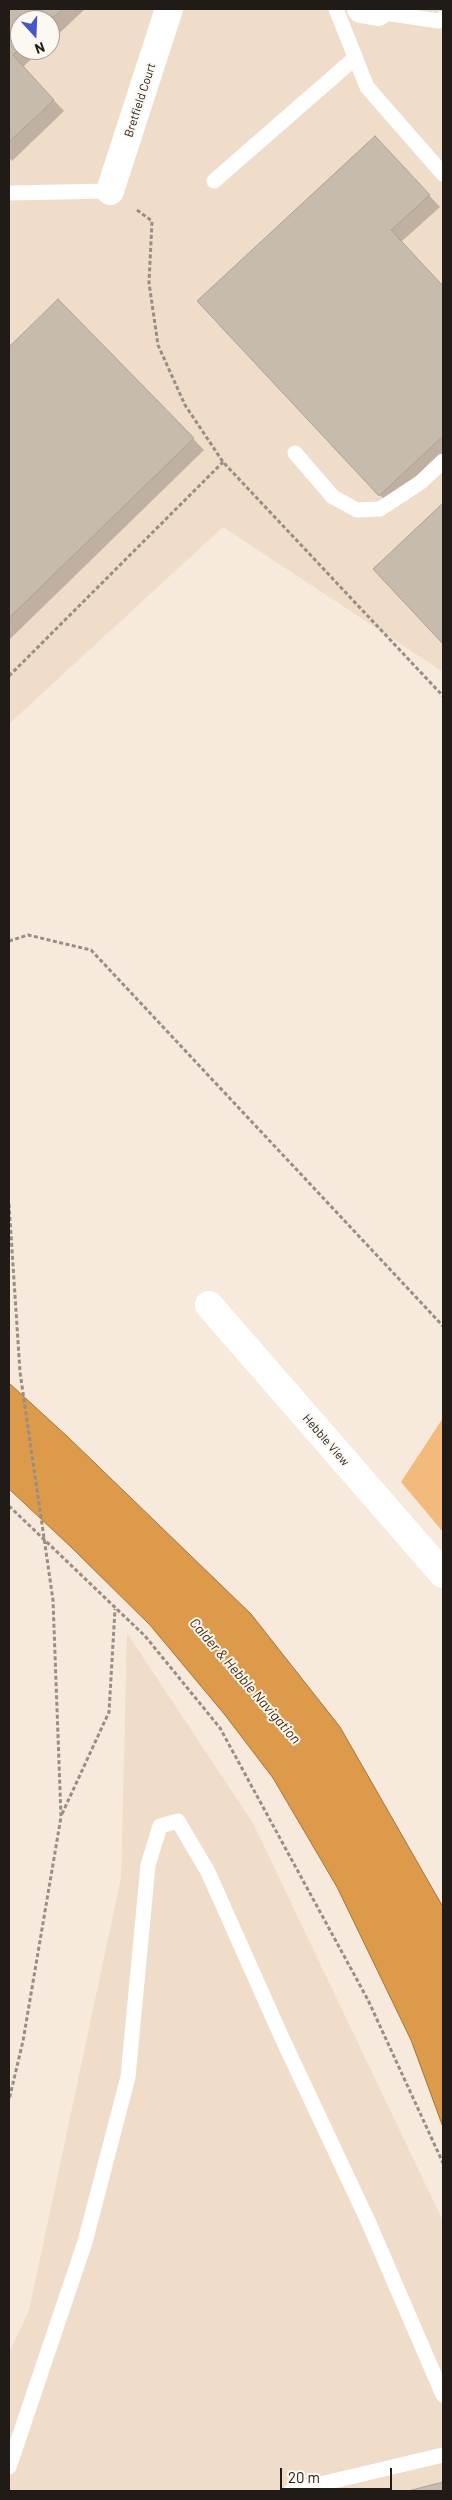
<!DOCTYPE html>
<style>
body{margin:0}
#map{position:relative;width:452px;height:2500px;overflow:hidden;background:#f7eadd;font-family:Barlow,sans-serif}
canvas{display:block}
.frame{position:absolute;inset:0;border:10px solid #201b17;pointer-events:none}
.north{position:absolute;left:10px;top:10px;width:50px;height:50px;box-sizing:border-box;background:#fef8f3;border:1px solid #a5a09b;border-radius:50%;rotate:160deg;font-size:14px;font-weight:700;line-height:20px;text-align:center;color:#201b17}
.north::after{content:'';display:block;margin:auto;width:18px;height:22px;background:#4556cb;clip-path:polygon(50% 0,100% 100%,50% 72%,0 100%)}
.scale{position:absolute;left:280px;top:2468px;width:112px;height:22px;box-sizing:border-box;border:2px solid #201b17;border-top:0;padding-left:6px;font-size:15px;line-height:18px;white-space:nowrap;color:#201b17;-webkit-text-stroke:4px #fef8f3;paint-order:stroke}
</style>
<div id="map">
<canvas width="452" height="2500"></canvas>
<div class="frame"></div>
<div class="north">N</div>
<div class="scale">20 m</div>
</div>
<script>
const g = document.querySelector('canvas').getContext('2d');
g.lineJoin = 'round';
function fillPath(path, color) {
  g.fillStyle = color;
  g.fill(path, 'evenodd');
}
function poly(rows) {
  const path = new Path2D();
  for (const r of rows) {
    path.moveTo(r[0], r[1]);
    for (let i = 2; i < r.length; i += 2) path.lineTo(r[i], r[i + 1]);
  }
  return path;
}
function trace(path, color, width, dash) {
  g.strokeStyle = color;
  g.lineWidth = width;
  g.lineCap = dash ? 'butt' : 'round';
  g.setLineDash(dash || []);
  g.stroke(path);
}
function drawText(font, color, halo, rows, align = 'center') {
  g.font = font + ' Barlow,sans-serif';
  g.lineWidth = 4;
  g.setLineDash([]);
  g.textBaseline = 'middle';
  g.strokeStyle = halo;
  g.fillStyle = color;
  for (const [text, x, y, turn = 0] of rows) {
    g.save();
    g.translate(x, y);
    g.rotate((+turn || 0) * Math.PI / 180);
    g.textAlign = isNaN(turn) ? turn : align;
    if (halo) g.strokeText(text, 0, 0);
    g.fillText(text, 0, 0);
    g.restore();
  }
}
fillPath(poly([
 [9,9,443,9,443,672,223,527,9,724],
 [20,20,50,20,50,50,20,50],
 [127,1633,253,1823,443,2221,443,2491,9,2491,9,2353,29,2310,121,1878]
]), '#efddca');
fillPath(poly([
 [443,1418,443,1532,401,1482]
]), '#f3ba7b');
const water = poly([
 [9,1383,69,1438,251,1614,340,1727,443,1907,443,2127,411,2040,337,1887,273,1778,225,1715,150,1625,71,1547,9,1489,9,1383]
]);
fillPath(water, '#dd9a4a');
trace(water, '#a4743b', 1);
fillPath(poly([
 [9,9,85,9,50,42,50,20,20,20,20,50,41,50,23,67,64,111,12,161,9,157],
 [386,149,440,207,401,242,443,287,443,457,391,506,380,495],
 [58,301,204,450,9,640,9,349],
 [443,505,443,642,375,569]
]), '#0003');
const building = poly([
 [9,9,63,9,50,20,20,20,20,48,13,55,54,100,9,142,9,9],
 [375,136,430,195,391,230,443,286,443,436,379,496,197,301,375,136],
 [58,299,194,438,9,618,9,347,58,299],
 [443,503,443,644,373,569,443,503],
 [443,2482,443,2491,408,2491,443,2482]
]);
fillPath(building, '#c7bbae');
trace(building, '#aea296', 1);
trace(poly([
 [137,210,152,221,149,283,158,345,185,405,223,462,443,696],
 [9,676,223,462],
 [9,941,28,935,91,950,443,1326],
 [9,1204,20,1372,53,1600,61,1817,23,2041,9,2100],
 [9,1506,145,1636,220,1728,368,2000,443,2163],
 [62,1814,109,1712,115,1609]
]), '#978e85', 3, [4, 2.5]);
trace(poly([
 [336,9,367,87,443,174],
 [378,12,439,21,443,18],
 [214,181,355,58],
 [9,193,110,191],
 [295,453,333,497,357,510,380,509,421,482,443,461],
 [9,2467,85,2242,128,2077,148,1865,160,1826,178,1821,208,1872,282,2038,368,2221,443,2395],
 [291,2491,443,2455]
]), '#fff', 15);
trace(poly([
 [361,9,378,12],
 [110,191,169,9],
 [209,1305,443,1574]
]), '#fff', 28);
drawText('12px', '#201b17', '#fef8f3', [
 ["Bretfield Court",140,100,-72],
 ["Hebble View",326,1440,49]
]);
drawText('italic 14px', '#432805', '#fef8f3', [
 ["Calder & Hebble Navigation",245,1681,49]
]);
</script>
